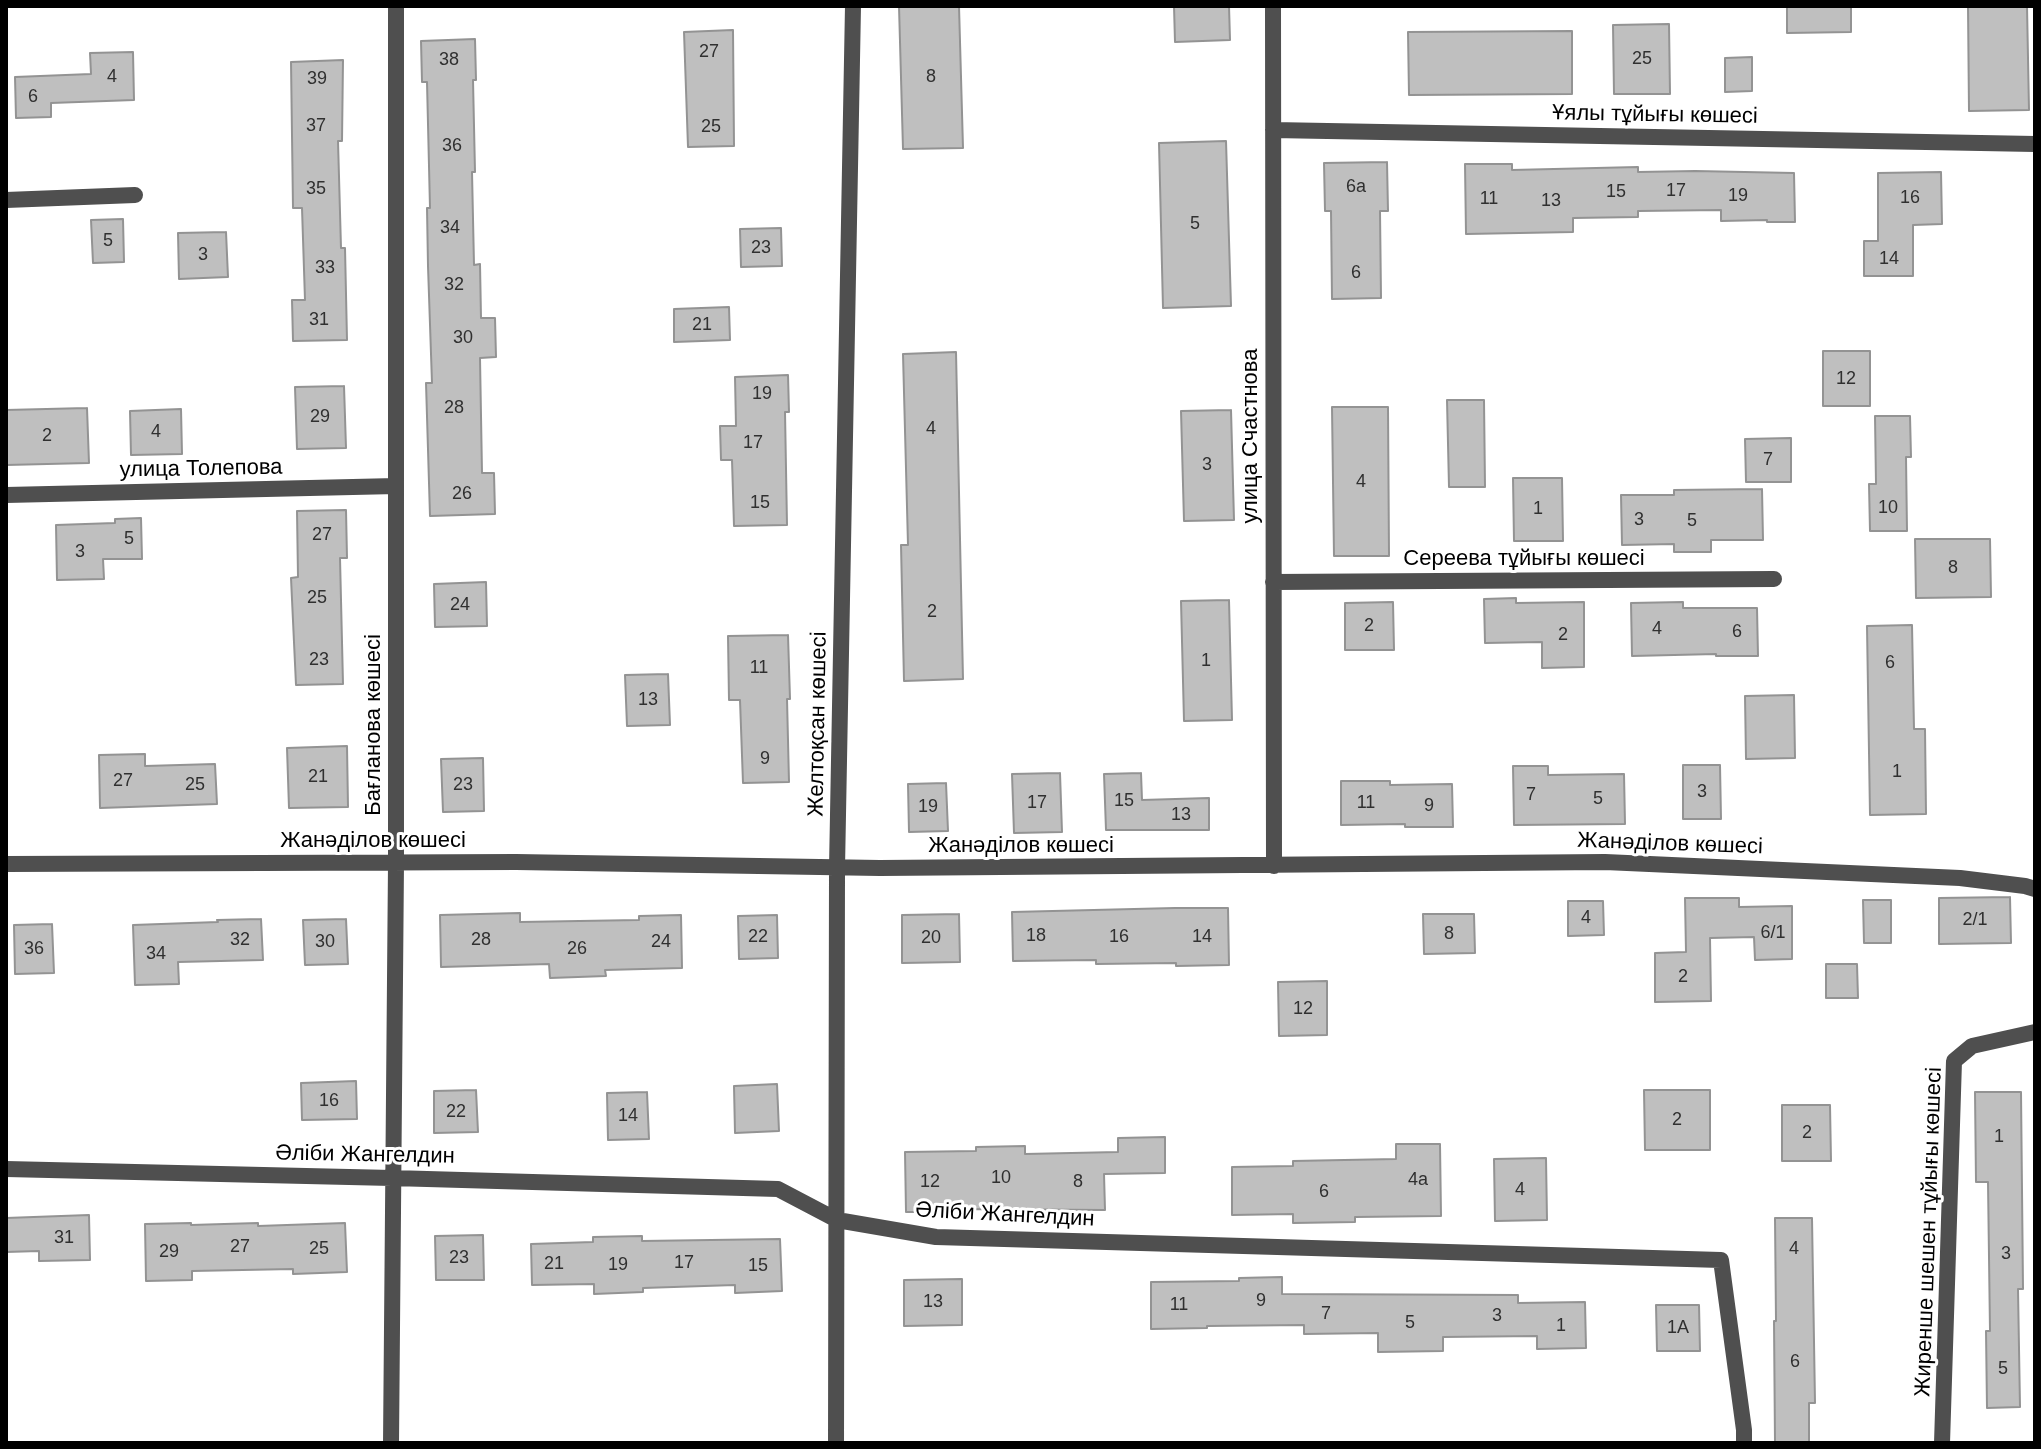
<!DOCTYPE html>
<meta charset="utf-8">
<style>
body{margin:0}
#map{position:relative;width:2041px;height:1449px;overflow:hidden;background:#fff;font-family:Helvetica,sans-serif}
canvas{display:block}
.frame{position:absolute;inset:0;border:8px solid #000;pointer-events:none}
</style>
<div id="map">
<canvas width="2041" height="1449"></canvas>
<div class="frame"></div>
</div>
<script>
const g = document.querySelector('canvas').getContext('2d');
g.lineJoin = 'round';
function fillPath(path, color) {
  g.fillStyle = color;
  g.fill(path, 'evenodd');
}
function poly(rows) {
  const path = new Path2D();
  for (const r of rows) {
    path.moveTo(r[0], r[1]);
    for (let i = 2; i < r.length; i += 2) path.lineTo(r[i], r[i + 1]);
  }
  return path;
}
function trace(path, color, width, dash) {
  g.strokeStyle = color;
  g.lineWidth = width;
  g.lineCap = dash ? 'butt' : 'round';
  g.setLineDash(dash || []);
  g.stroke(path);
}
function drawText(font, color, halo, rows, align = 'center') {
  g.font = font + ' Helvetica,sans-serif';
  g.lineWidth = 6;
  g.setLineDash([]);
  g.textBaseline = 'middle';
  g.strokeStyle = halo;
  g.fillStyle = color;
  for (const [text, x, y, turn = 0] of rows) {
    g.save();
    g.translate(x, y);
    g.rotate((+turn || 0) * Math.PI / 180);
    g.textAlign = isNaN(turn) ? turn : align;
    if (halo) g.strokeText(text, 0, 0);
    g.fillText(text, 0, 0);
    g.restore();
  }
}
const building = poly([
 [899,6,959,6,963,148,903,149,899,6],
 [1174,6,1229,6,1230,40,1175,42,1174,6],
 [1787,6,1851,6,1851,32,1787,33,1787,6],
 [1968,6,2027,6,2029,110,1969,111,1968,6],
 [1669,24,1670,94,1614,94,1613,25,1669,24],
 [733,30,734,146,688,147,684,32,733,30],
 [1572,31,1572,94,1409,95,1408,32,1572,31],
 [475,39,476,80,473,80,475,172,472,172,474,265,480,264,481,318,495,318,496,357,480,358,482,473,494,473,495,514,430,516,426,383,432,383,428,266,427,208,430,208,427,82,422,82,421,41,475,39],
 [133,52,134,100,51,103,51,117,16,118,15,77,91,74,90,53,133,52],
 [1752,57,1752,91,1725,92,1725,58,1752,57],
 [343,60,342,141,338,141,341,248,345,248,347,340,293,341,292,300,305,300,302,208,293,208,291,62,343,60],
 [1226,141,1231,306,1163,308,1159,143,1226,141],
 [1387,162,1388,211,1380,211,1381,298,1332,299,1331,211,1325,211,1324,163,1387,162],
 [1465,164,1512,164,1512,170,1638,167,1638,172,1695,171,1794,173,1795,222,1767,222,1767,220,1721,221,1721,210,1638,211,1638,217,1573,218,1573,232,1466,234,1465,164],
 [1941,172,1942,224,1913,225,1913,276,1864,276,1864,241,1878,241,1878,173,1941,172],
 [123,219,124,262,93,263,91,220,123,219],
 [781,228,782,266,741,267,740,229,781,228],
 [226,232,228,277,179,279,178,233,226,232],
 [729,307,730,340,674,342,674,309,729,307],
 [1823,351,1870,351,1870,406,1823,406,1823,351],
 [956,352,963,679,904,681,901,545,908,545,903,354,956,352],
 [788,375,789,412,785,412,787,525,734,526,732,460,721,460,720,426,736,426,735,377,788,375],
 [344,386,346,448,297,449,295,387,344,386],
 [1447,400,1484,400,1485,487,1449,487,1447,400],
 [1332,407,1388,407,1389,556,1334,556,1332,407],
 [87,408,89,463,6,465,6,410,87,408],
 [181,409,182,454,131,455,130,411,181,409],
 [1231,410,1234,520,1184,521,1181,411,1231,410],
 [1875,416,1910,416,1911,457,1906,457,1907,531,1870,531,1869,484,1876,484,1875,416],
 [1791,438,1791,482,1746,482,1745,439,1791,438],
 [1513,478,1562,478,1563,541,1514,541,1513,478],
 [1762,489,1763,540,1711,540,1711,552,1674,552,1674,544,1622,545,1621,495,1674,495,1674,490,1762,489],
 [346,510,347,558,340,558,343,684,296,685,291,578,298,577,297,511,346,510],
 [141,518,142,559,103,559,104,579,57,580,56,525,115,523,115,519,141,518],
 [1915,539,1990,539,1991,597,1916,598,1915,539],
 [486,582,487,626,435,627,434,584,486,582],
 [1516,598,1516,603,1584,602,1584,667,1542,668,1542,642,1485,643,1484,599,1516,598],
 [1229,600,1232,720,1184,721,1181,601,1229,600],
 [1393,602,1394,650,1345,650,1345,603,1393,602],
 [1683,602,1683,608,1757,608,1758,656,1716,656,1716,654,1632,656,1631,603,1683,602],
 [1912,625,1914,729,1925,729,1926,814,1870,815,1867,626,1912,625],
 [788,635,790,699,787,699,789,782,743,783,740,700,729,700,728,636,788,635],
 [668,674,670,725,627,726,625,675,668,674],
 [1794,695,1795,758,1746,759,1745,696,1794,695],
 [347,746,348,807,289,808,287,748,347,746],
 [145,754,145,766,215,764,217,804,100,808,99,755,145,754],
 [483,758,484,811,443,812,441,759,483,758],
 [1683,765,1720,765,1721,819,1683,819,1683,765],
 [1513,766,1548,766,1548,775,1624,774,1625,824,1514,825,1513,766],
 [1060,773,1062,832,1014,833,1012,774,1060,773],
 [1141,773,1142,800,1209,798,1209,830,1106,830,1104,774,1141,773],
 [1341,781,1390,781,1390,785,1452,784,1453,827,1405,827,1405,824,1341,825,1341,781],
 [946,783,948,831,909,832,908,784,946,783],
 [2010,897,2011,943,1939,944,1939,898,2010,897],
 [1685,898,1739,898,1739,907,1792,906,1792,959,1755,960,1754,937,1710,938,1711,1001,1655,1002,1655,953,1686,952,1685,898],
 [1863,900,1891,900,1891,943,1864,943,1863,900],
 [1568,901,1603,901,1604,935,1568,936,1568,901],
 [1175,908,1228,908,1229,965,1176,966,1176,963,1096,964,1096,960,1013,961,1012,912,1175,908],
 [520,913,520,922,639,920,639,916,681,915,682,968,605,970,606,976,550,978,549,964,441,967,440,915,520,913],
 [959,914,960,962,902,963,902,915,959,914],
 [1423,914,1474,914,1475,953,1424,954,1423,914],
 [777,915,778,958,739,959,738,916,777,915],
 [261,919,263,960,178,962,179,984,135,985,133,925,218,922,217,920,261,919],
 [346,919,348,964,305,965,303,920,346,919],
 [52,924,54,973,15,974,14,925,52,924],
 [1826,964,1857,964,1858,998,1826,998,1826,964],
 [1327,981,1327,1035,1279,1036,1278,982,1327,981],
 [356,1081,357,1119,302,1120,301,1083,356,1081],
 [777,1084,779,1131,735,1133,734,1086,777,1084],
 [476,1090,478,1132,434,1133,434,1091,476,1090],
 [1644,1090,1710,1090,1710,1150,1645,1150,1644,1090],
 [647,1092,649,1139,608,1140,607,1093,647,1092],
 [1975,1092,2021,1092,2023,1289,2018,1289,2020,1407,1987,1408,1986,1331,1990,1331,1988,1182,1976,1182,1975,1092],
 [1782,1105,1830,1105,1831,1161,1782,1161,1782,1105],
 [1165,1137,1165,1173,1104,1174,1105,1210,954,1209,954,1212,906,1212,905,1152,976,1151,976,1147,1025,1146,1025,1154,1118,1152,1118,1138,1165,1137],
 [1396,1144,1440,1144,1441,1216,1355,1217,1355,1222,1293,1223,1293,1214,1232,1215,1232,1167,1293,1166,1293,1161,1396,1159,1396,1144],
 [1546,1158,1547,1220,1495,1221,1494,1159,1546,1158],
 [89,1215,90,1260,39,1261,39,1251,6,1252,6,1218,89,1215],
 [1775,1218,1812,1218,1815,1403,1809,1403,1809,1443,1775,1443,1774,1321,1776,1321,1775,1218],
 [191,1223,191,1225,258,1223,258,1226,345,1223,347,1272,293,1274,293,1269,192,1271,192,1280,146,1281,145,1224,191,1223],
 [483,1235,484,1280,436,1280,435,1236,483,1235],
 [642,1236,642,1241,780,1239,782,1291,735,1293,735,1285,643,1288,643,1292,594,1294,594,1284,532,1285,531,1244,593,1242,593,1237,642,1236],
 [1282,1277,1282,1294,1518,1295,1518,1303,1585,1302,1586,1348,1537,1349,1537,1336,1443,1337,1443,1351,1378,1352,1378,1333,1304,1334,1304,1325,1207,1326,1207,1328,1151,1329,1151,1282,1239,1281,1239,1278,1282,1277],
 [962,1279,962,1325,904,1326,904,1280,962,1279],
 [1656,1305,1699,1305,1700,1351,1657,1351,1656,1305]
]);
fillPath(building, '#bfbfbf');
trace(building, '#939393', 2);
trace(poly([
 [1273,6,1274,866],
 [1273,130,2035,144],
 [6,200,135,195],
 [6,495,396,486],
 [1273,582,1774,579],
 [6,864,516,862,880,868,1605,862,1960,878,2025,886,2035,889],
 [6,1169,392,1178,778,1189,837,1220,936,1237,1721,1260,1744,1430,1744,1443],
 [391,1443,396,863,396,6],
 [836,1443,837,868,853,6],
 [1942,1443,1954,1061,1972,1046,2035,1032]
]), '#4f4f4f', 16);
drawText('18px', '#303030', null, [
 ["27",709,52],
 ["25",1642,59],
 ["38",449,60],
 ["4",112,77],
 ["8",931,77],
 ["39",317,79],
 ["6",33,97],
 ["37",316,126],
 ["25",711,127],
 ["36",452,146],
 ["6а",1356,187],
 ["35",316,189],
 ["17",1676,191],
 ["15",1616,192],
 ["19",1738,196],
 ["16",1910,198],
 ["11",1489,199],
 ["13",1551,201],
 ["5",1195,224],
 ["34",450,228],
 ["5",108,241],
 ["23",761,248],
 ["3",203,255],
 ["14",1889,259],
 ["33",325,268],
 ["6",1356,273],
 ["32",454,285],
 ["31",319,320],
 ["21",702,325],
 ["30",463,338],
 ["12",1846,379],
 ["19",762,394],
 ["28",454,408],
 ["29",320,417],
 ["4",931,429],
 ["4",156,432],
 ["2",47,436],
 ["17",753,443],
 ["7",1768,460],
 ["3",1207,465],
 ["4",1361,482],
 ["26",462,494],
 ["15",760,503],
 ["10",1888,508],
 ["1",1538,509],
 ["3",1639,520],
 ["5",1692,521],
 ["27",322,535],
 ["5",129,539],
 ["3",80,552],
 ["8",1953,568],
 ["25",317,598],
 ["24",460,605],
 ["2",932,612],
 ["2",1369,626],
 ["4",1657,629],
 ["6",1737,632],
 ["2",1563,635],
 ["23",319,660],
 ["1",1206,661],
 ["6",1890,663],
 ["11",759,668],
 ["13",648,700],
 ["9",765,759],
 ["1",1897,772],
 ["21",318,777],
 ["27",123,781],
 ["25",195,785],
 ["23",463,785],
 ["3",1702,792],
 ["7",1531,795],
 ["5",1598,799],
 ["15",1124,801],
 ["17",1037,803],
 ["11",1366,803],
 ["9",1429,806],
 ["19",928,807],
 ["13",1181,815],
 ["4",1586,918],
 ["2/1",1975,920],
 ["6/1",1773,933],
 ["8",1449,934],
 ["18",1036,936],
 ["22",758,937],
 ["16",1119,937],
 ["14",1202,937],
 ["20",931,938],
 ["32",240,940],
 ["28",481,940],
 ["30",325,942],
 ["24",661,942],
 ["36",34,949],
 ["26",577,949],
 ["34",156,954],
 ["2",1683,977],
 ["12",1303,1009],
 ["16",329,1101],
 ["22",456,1112],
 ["14",628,1116],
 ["2",1677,1120],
 ["2",1807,1133],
 ["1",1999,1137],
 ["10",1001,1178],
 ["4а",1418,1180],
 ["12",930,1182],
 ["8",1078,1182],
 ["4",1520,1190],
 ["6",1324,1192],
 ["31",64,1238],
 ["27",240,1247],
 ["25",319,1249],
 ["4",1794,1249],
 ["29",169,1252],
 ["3",2006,1254],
 ["23",459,1258],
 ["17",684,1263],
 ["21",554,1264],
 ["19",618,1265],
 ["15",758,1266],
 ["9",1261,1301],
 ["13",933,1302],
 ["11",1179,1305],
 ["7",1326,1314],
 ["3",1497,1316],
 ["5",1410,1323],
 ["1",1561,1326],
 ["1А",1678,1328],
 ["6",1795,1362],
 ["5",2003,1369]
]);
drawText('22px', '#000', '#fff', [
 ["Ұялы тұйығы көшесі",1655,115,1],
 ["улица Счастнова",1251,436,-90],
 ["улица Толепова",201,469,-1],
 ["Сереева тұйығы көшесі",1524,559],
 ["Желтоқсан көшесі",818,724,-89],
 ["Бағланова көшесі",374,725,-90],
 ["Жанәділов көшесі",373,841],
 ["Жанәділов көшесі",1670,844,2],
 ["Жанәділов көшесі",1021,846],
 ["Әліби Жангелдин",365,1155,1],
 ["Әліби Жангелдин",1005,1215,3],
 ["Жиренше шешен тұйығы көшесі",1929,1232,-88]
]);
</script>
